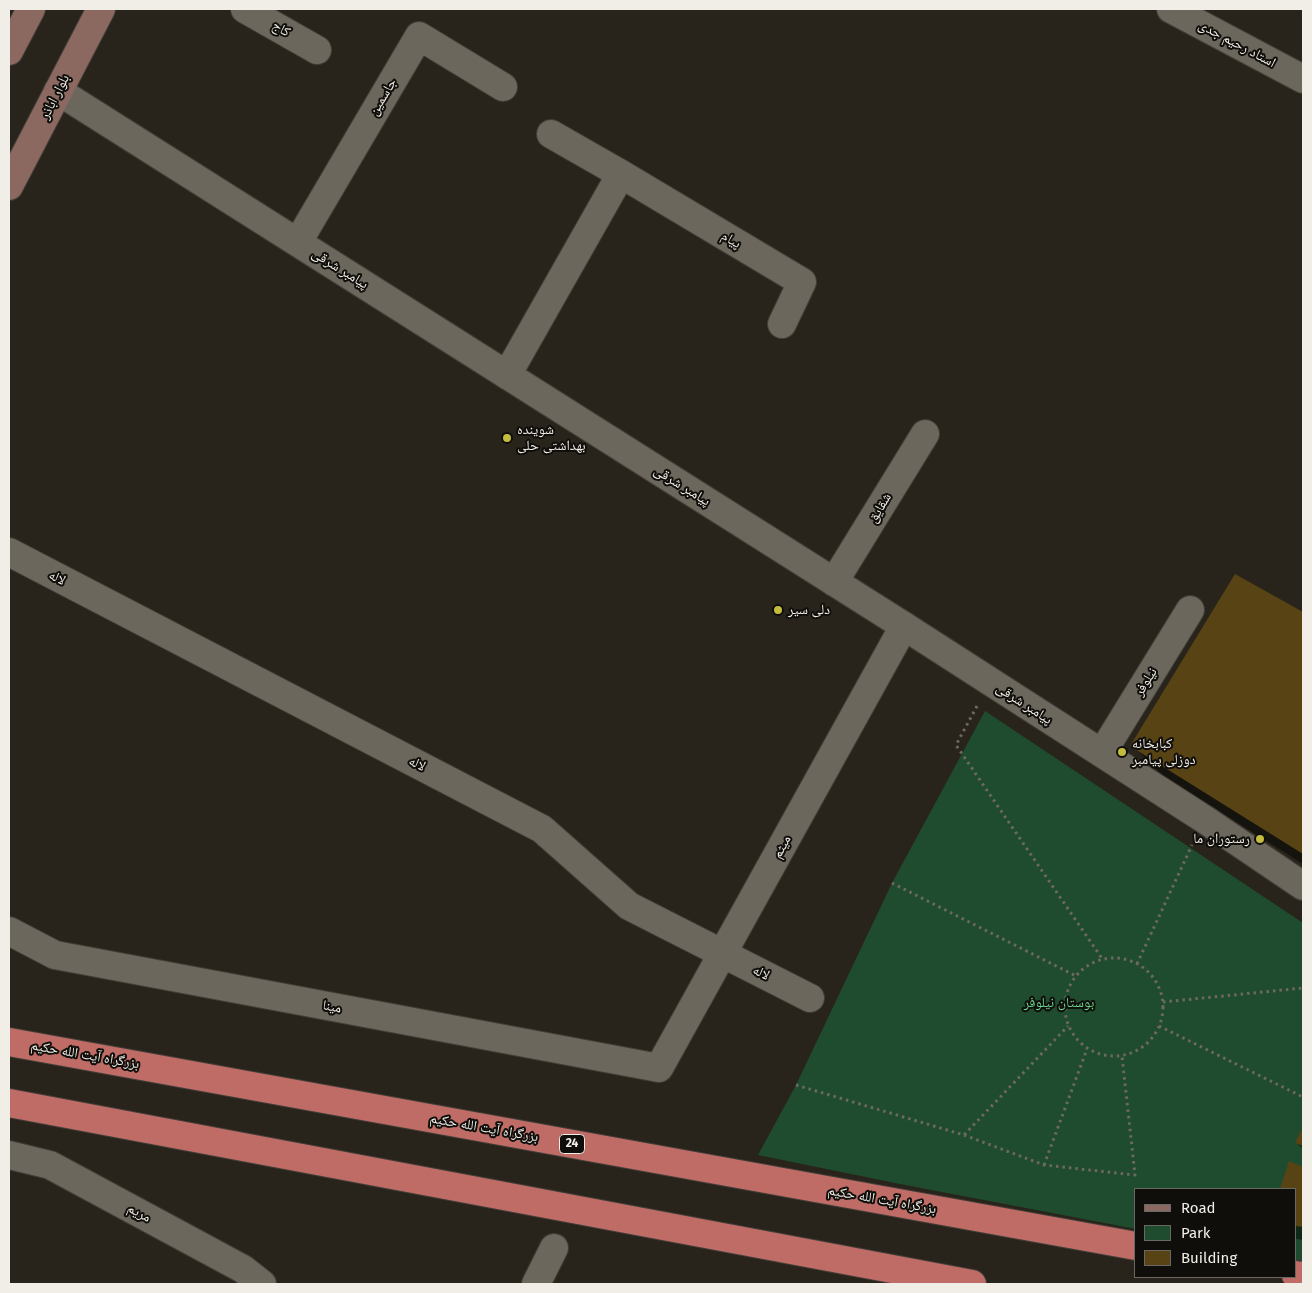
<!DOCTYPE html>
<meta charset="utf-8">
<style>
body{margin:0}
#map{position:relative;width:1312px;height:1293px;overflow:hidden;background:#29241b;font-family:"Fira Sans",sans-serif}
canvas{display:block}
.frame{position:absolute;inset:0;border:10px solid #f1eee8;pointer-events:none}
.legend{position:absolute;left:1134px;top:1188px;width:162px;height:90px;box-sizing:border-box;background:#100e0a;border:1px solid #6a6863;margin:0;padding:6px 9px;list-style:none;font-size:15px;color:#f1eee8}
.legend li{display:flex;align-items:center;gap:10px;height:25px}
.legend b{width:25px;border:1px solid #6a6863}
</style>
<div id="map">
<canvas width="1312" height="1293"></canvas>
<div class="frame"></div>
<ul class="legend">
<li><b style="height:6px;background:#8b6860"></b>Road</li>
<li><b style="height:14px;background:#1f4c2e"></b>Park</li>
<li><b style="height:14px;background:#574313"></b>Building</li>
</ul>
</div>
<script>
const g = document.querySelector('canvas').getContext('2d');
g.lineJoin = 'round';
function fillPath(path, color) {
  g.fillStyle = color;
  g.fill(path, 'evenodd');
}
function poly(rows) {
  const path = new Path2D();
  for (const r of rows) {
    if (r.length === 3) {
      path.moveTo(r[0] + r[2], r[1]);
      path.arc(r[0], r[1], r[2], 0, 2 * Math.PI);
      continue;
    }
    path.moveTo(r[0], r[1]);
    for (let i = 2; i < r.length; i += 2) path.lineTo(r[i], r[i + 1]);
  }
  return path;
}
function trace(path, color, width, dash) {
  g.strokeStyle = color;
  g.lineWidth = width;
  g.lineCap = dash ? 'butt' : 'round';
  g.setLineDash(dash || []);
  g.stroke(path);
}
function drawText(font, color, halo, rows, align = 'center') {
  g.font = font + ' "Fira Sans","Noto Naskh Arabic",sans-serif';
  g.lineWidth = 4;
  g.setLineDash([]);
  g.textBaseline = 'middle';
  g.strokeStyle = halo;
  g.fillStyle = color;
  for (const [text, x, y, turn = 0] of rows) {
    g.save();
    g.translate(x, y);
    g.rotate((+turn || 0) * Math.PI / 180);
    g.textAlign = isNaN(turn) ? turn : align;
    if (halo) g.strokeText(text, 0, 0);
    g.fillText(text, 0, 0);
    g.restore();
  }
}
fillPath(poly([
 [985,711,1303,923,1303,1261,1296,1260,1296,1189,1136,1189,1136,1229,900,1184,758,1155,796,1085,892,883]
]), '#1f4c2e');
fillPath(poly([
 [1236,575,1303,613,1303,864,1163,776,1132,745],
 [1303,1130,1303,1149,1296,1142],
 [1290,1163,1303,1168,1303,1240,1296,1239,1296,1189,1281,1189]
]), '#0007');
fillPath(poly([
 [1235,574,1303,612,1303,854,1130,746],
 [1303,1127,1303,1146,1295,1143],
 [1289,1161,1303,1167,1303,1227,1296,1226,1296,1189,1280,1189]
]), '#574313');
const minor = poly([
 [245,9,317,50],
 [551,134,621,174,802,282,782,324],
 [298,242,419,36,503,87],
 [507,375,621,174],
 [9,552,542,829,629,906,810,998],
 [834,582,925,434],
 [1102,753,1190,610],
 [9,931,55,955,659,1068,904,626],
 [9,1155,50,1165,243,1269,262,1284],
 [536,1284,554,1248]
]);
const tertiary = poly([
 [1171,9,1303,79],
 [58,91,904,626,1204,819,1303,886]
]);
const secondary = poly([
 [9,51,31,9],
 [9,186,101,9]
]);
const trunk = poly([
 [9,1042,1136,1246],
 [9,1103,972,1284],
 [1296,1275,1303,1276]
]);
trace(minor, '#423e38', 30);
trace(tertiary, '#423e38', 30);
trace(secondary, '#423e38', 30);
trace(trunk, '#423e38', 30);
trace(poly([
 [977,706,956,745,1103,960],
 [892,883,1076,976],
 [1114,1007,49],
 [1137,964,1192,845],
 [1163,1002,1303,988],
 [1159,1026,1303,1097],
 [796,1085,964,1135,1068,1026],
 [964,1135,1044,1165,1135,1175,1122,1056],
 [1044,1165,1087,1049]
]), '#6d6861', 3, [2.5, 4]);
trace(minor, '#6c675c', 28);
trace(tertiary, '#6c675c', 28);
trace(secondary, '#8b6860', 28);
trace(trunk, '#bf6b66', 28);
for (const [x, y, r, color] of [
 [507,438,5,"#c4bc3d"],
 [778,610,5,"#c4bc3d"],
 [1122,752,5,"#c4bc3d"],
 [1260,839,5,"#c4bc3d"]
]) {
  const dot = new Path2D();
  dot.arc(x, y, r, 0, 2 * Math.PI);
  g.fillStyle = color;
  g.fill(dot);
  trace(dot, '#100e0a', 2);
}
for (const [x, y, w] of [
 [572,1144,25]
]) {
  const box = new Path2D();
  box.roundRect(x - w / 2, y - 9.5, w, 19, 4);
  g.fillStyle = '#100e0a';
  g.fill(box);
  trace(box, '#f1eee8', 1);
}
drawText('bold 12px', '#f1eee8', null, [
 ["24",572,1144]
]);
drawText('14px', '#f1eee8', '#100e0a', [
 ["کاج",281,29,30],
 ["استاد رحیم جدی",1237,44,28],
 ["بلوار اباذر",55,97,-63],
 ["جاسمین",383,97,-59],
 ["پیام",731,240,31],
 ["پیامبر شرقی",340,269,32],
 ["پیامبر شرقی",682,486,32],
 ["شقایق",880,508,-59],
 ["لاله",57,578,27],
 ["نیلوفر",1146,682,-58],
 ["پیامبر شرقی",1024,704,33],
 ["لاله",417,764,27],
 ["میثم",782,847,-61],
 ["لاله",761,973,27],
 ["مینا",332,1007,11],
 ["بزرگراه آیت الله حکیم",85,1055,10],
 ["بزرگراه آیت الله حکیم",484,1128,10],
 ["بزرگراه آیت الله حکیم",882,1200,10],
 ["مریم",139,1213,28]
]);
drawText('14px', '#f1eee8', '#100e0a', [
 ["شوینده",517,430],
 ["بهداشتی حلی",517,446],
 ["دلی سیر",788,610],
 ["کبابخانه",1132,744],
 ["دوزلی پیامبر",1132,760],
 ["رستوران ما",1250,839,"right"]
], 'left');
drawText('14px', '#6bd990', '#100e0a', [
 ["بوستان نیلوفر",1059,1003]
]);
</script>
